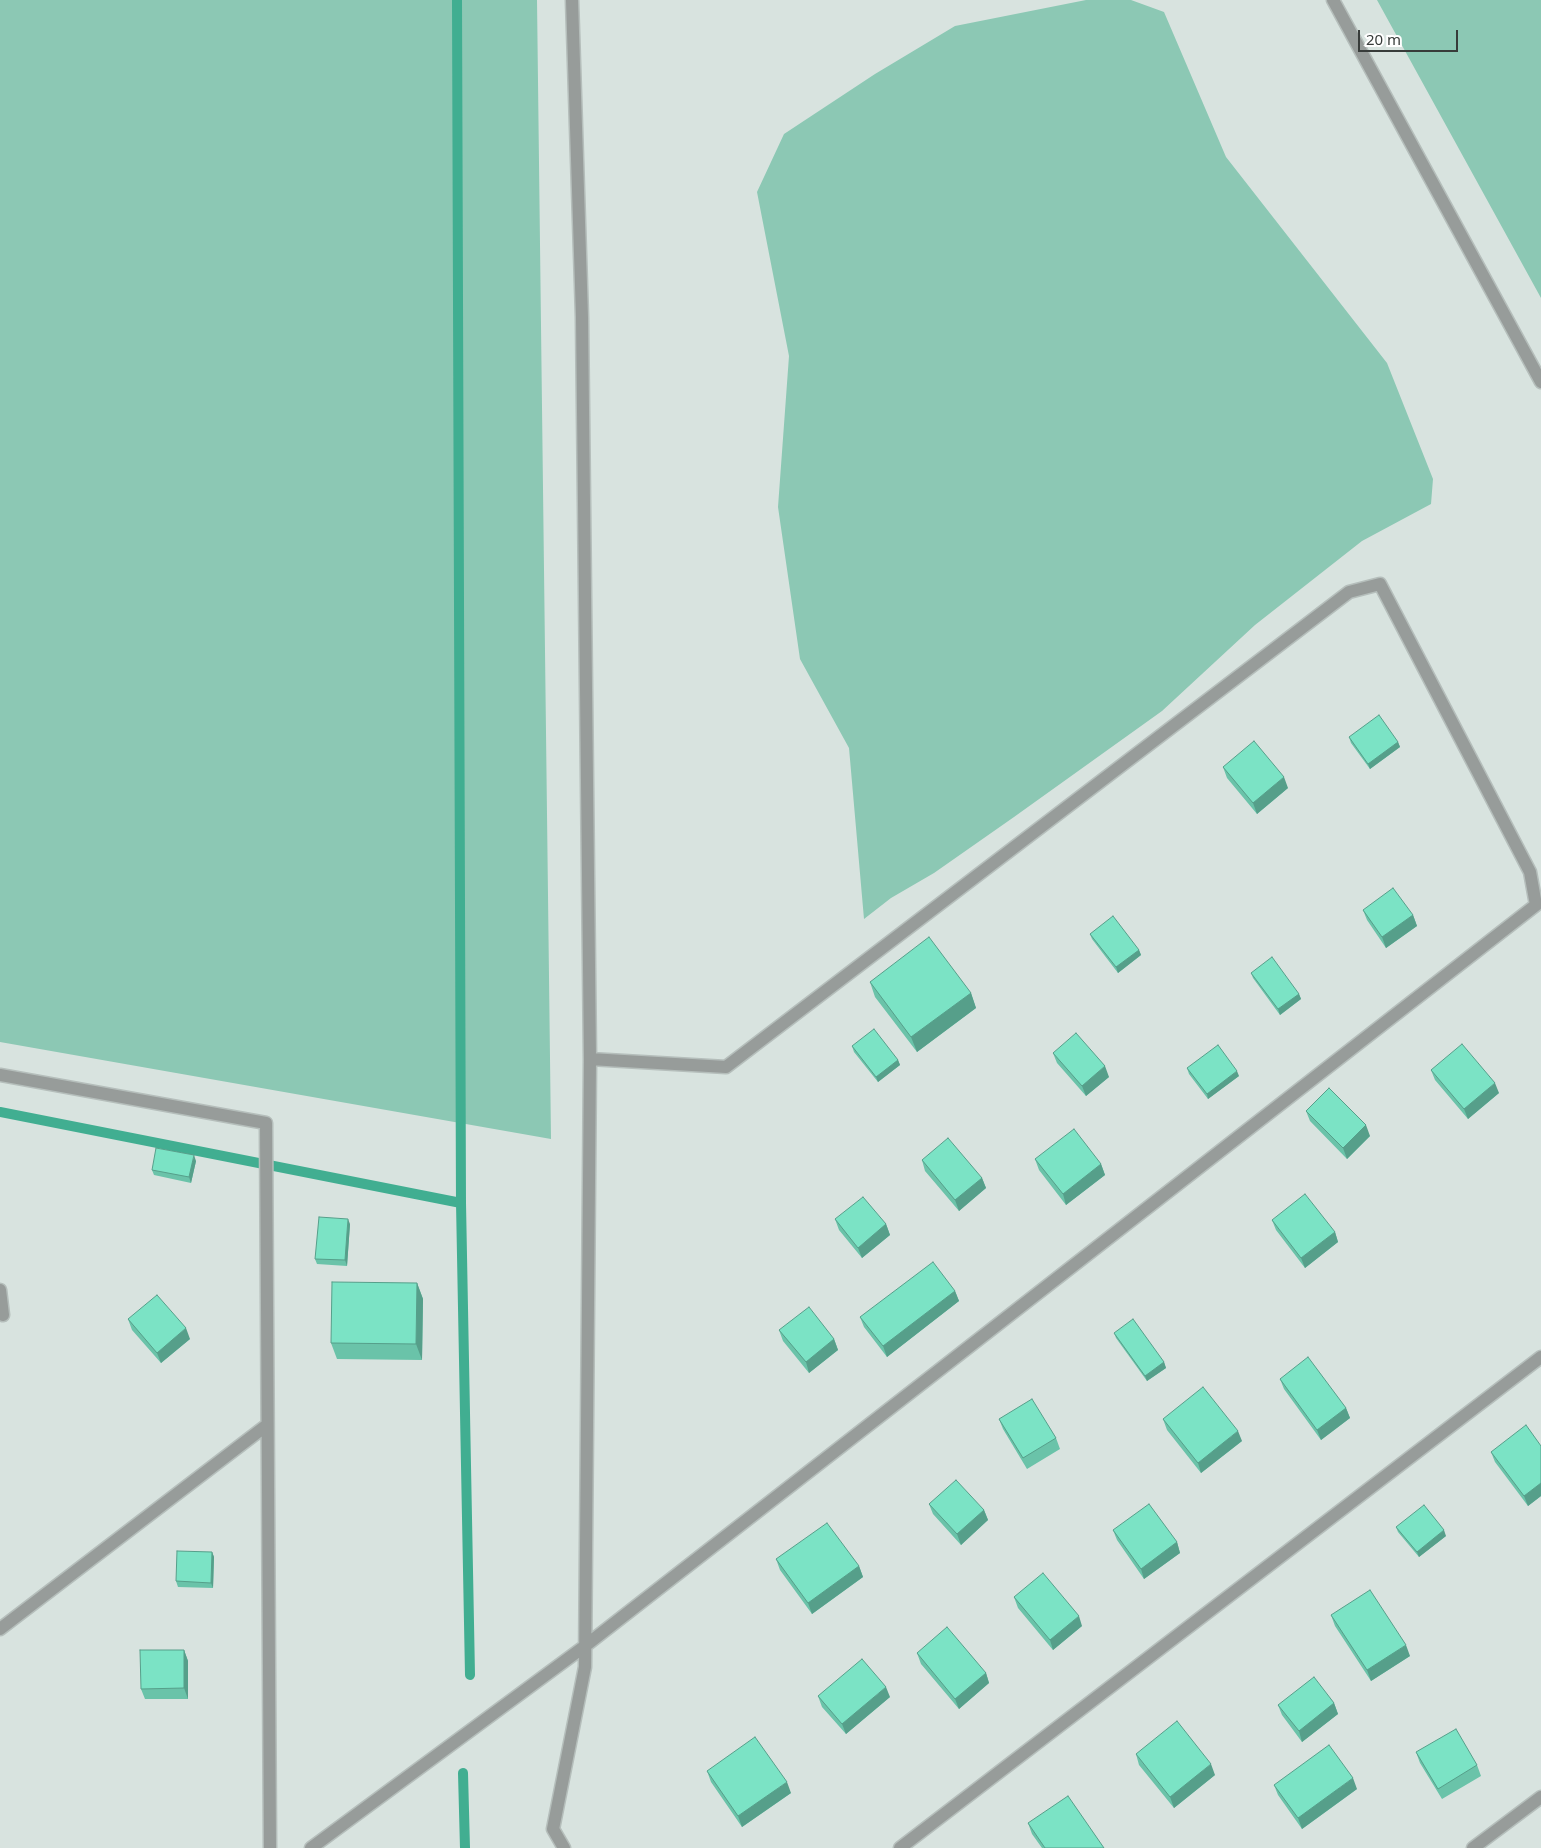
<!DOCTYPE html>
<style>
body{margin:0}
#map{position:relative;width:1541px;height:1848px;overflow:hidden;background:#d8e3df;font-family:"Noto Sans",sans-serif}
canvas{display:block}
.scale{position:absolute;left:1358px;top:30px;width:100px;height:22px;box-sizing:border-box;border:2px solid #383c3a;border-top:0;padding-left:6px;font-size:15px;line-height:18px;white-space:nowrap;color:#383c3a;-webkit-text-stroke:4px #fff;paint-order:stroke}
</style>
<div id="map">
<canvas width="1541" height="1848"></canvas>
<div class="scale">20 m</div>
</div>
<script>
const g = document.querySelector('canvas').getContext('2d');
g.lineJoin = 'round';
function fillPath(path, color) {
  g.fillStyle = color;
  g.fill(path, 'evenodd');
}
function poly(rows) {
  const path = new Path2D();
  for (const r of rows) {
    path.moveTo(r[0], r[1]);
    for (let i = 2; i < r.length; i += 2) path.lineTo(r[i], r[i + 1]);
  }
  return path;
}
function trace(path, color, width, dash) {
  g.strokeStyle = color;
  g.lineWidth = width;
  g.lineCap = dash ? 'butt' : 'round';
  g.setLineDash(dash || []);
  g.stroke(path);
}
fillPath(poly([
 [0,0,537,0,551,1139,0,1042],
 [1086,0,1131,0,1164,12,1226,157,1387,363,1433,479,1431,504,1362,541,1255,625,1162,711,1014,817,934,873,891,898,864,919,849,748,800,659,778,507,789,356,757,192,784,134,875,74,955,26],
 [1377,0,1541,0,1541,298]
]), '#8cc8b4');
trace(poly([
 [457,0,461,1203,470,1675],
 [0,1112,461,1203],
 [463,1773,465,1848]
]), '#41ae91', 10);
const lane = poly([
 [0,1290,3,1315]
]);
const street = poly([
 [1333,0,1541,382],
 [0,1075,266,1123,270,1848],
 [0,1629,267,1425],
 [311,1848,585,1646,1536,905,1530,872,1380,584,1349,592,726,1067,590,1059],
 [564,1848,553,1829,585,1667,590,1059,582,317,572,0],
 [900,1848,1541,1357],
 [1473,1848,1541,1797]
]);
trace(lane, '#b5bebb', 15);
trace(street, '#b5bebb', 15);
trace(lane, '#979c9a', 12);
trace(street, '#979c9a', 12);
fillPath(poly([
 [1349,737,1398,742,1400,747,1370,769,1351,743],
 [1223,767,1288,788,1257,814,1227,778],
 [1363,910,1413,915,1417,926,1386,948,1367,920],
 [1090,934,1139,950,1141,955,1118,973,1092,939],
 [1251,973,1299,994,1301,999,1280,1015,1253,978],
 [870,982,971,993,976,1008,917,1052,875,997],
 [852,1046,898,1060,900,1065,878,1082,854,1052],
 [1053,1053,1109,1077,1086,1096,1057,1063],
 [1187,1068,1239,1076,1208,1099,1189,1074],
 [1431,1070,1499,1093,1468,1119,1435,1080],
 [1306,1111,1370,1136,1347,1159,1310,1121],
 [1035,1159,1101,1164,1105,1175,1066,1205,1039,1170],
 [922,1160,982,1178,986,1188,959,1211,925,1171],
 [196,1161,191,1183,154,1175,152,1170],
 [835,1219,886,1224,890,1235,862,1258,839,1230],
 [1272,1220,1335,1232,1338,1242,1305,1268,1276,1230],
 [350,1224,347,1266,317,1264,315,1259],
 [417,1283,423,1299,422,1360,337,1359,331,1343],
 [955,1291,959,1301,887,1357,864,1327,860,1317],
 [128,1319,190,1339,161,1363,132,1330],
 [779,1330,834,1339,838,1350,809,1373,783,1341],
 [1114,1333,1164,1362,1166,1368,1147,1381,1116,1338],
 [1280,1379,1346,1408,1350,1418,1321,1440,1284,1389],
 [999,1419,1056,1438,1060,1449,1027,1469,1003,1429],
 [1163,1419,1242,1441,1201,1473,1167,1430],
 [1541,1446,1541,1496,1528,1506,1495,1462,1491,1452],
 [929,1504,984,1510,988,1520,961,1545,933,1514],
 [1396,1527,1446,1536,1419,1557,1398,1532],
 [1113,1530,1177,1542,1180,1553,1144,1579,1117,1540],
 [212,1552,214,1557,213,1588,178,1587,176,1581],
 [776,1559,859,1566,863,1577,812,1614,780,1570],
 [1014,1597,1082,1626,1053,1650,1018,1608],
 [1331,1615,1410,1656,1371,1681,1335,1626],
 [184,1650,188,1661,188,1699,145,1699,141,1689],
 [917,1653,986,1673,989,1683,959,1709,921,1664],
 [818,1696,890,1697,846,1734,822,1707],
 [1334,1703,1338,1714,1302,1742,1282,1715,1278,1705],
 [1416,1752,1477,1765,1481,1776,1442,1799,1420,1763],
 [1136,1754,1215,1775,1174,1808,1139,1765],
 [707,1771,791,1793,742,1827,711,1782],
 [1274,1785,1357,1789,1302,1829,1278,1795],
 [1028,1823,1104,1848,1042,1848,1032,1834]
]), '#6ac3a9');
fillPath(poly([
 [1398,742,1400,747,1370,769,1368,764],
 [1284,777,1288,788,1257,814,1253,803],
 [1413,915,1417,926,1386,948,1382,937],
 [1139,950,1141,955,1118,973,1116,967],
 [971,993,976,1008,917,1052,911,1037],
 [1299,994,1301,999,1280,1015,1278,1009],
 [898,1060,900,1065,878,1082,876,1077],
 [1105,1066,1109,1077,1086,1096,1082,1086],
 [1237,1071,1239,1076,1208,1099,1207,1094],
 [1495,1083,1499,1093,1468,1119,1464,1109],
 [1366,1125,1370,1136,1347,1159,1343,1148],
 [194,1155,196,1161,191,1183,189,1177],
 [1101,1164,1105,1175,1066,1205,1063,1194],
 [982,1178,986,1188,959,1211,955,1200],
 [348,1219,350,1224,347,1266,345,1260],
 [886,1224,890,1235,862,1258,858,1248],
 [1335,1232,1338,1242,1305,1268,1301,1258],
 [417,1283,423,1299,422,1360,416,1344],
 [955,1291,959,1301,887,1357,883,1346],
 [186,1328,190,1339,161,1363,157,1353],
 [834,1339,838,1350,809,1373,806,1362],
 [1164,1362,1166,1368,1147,1381,1145,1376],
 [1346,1408,1350,1418,1321,1440,1317,1430],
 [1238,1431,1242,1441,1201,1473,1198,1463],
 [1541,1483,1541,1496,1528,1506,1524,1496],
 [984,1510,988,1520,961,1545,957,1534],
 [1444,1530,1446,1536,1419,1557,1417,1552],
 [1177,1542,1180,1553,1144,1579,1141,1569],
 [212,1552,214,1557,213,1588,211,1583],
 [859,1566,863,1577,812,1614,808,1603],
 [1079,1616,1082,1626,1053,1650,1050,1640],
 [1406,1645,1410,1656,1371,1681,1367,1670],
 [184,1650,188,1661,188,1699,184,1688],
 [986,1673,989,1683,959,1709,955,1699],
 [886,1687,890,1697,846,1734,842,1724],
 [1334,1703,1338,1714,1302,1742,1299,1731],
 [1211,1764,1215,1775,1174,1808,1170,1797],
 [1353,1778,1357,1789,1302,1829,1298,1818],
 [787,1782,791,1793,742,1827,738,1816]
]), '#569f8a');
const building = poly([
 [1379,715,1398,742,1368,764,1349,737,1379,715],
 [1254,741,1284,777,1253,803,1223,767,1254,741],
 [1393,888,1413,915,1382,937,1363,910,1393,888],
 [1113,916,1139,950,1116,967,1090,934,1113,916],
 [929,937,971,993,911,1037,870,982,929,937],
 [1272,957,1299,994,1278,1009,1251,973,1272,957],
 [874,1029,898,1060,876,1077,852,1046,874,1029],
 [1076,1033,1105,1066,1082,1086,1053,1053,1076,1033],
 [1462,1044,1495,1083,1464,1109,1431,1070,1462,1044],
 [1218,1045,1237,1071,1207,1094,1187,1068,1218,1045],
 [1329,1088,1366,1125,1343,1148,1306,1111,1329,1088],
 [1074,1129,1101,1164,1063,1194,1035,1159,1074,1129],
 [948,1138,982,1178,955,1200,922,1160,948,1138],
 [156,1148,194,1155,189,1177,152,1170,156,1148],
 [1305,1194,1335,1232,1301,1258,1272,1220,1305,1194],
 [863,1197,886,1224,858,1248,835,1219,863,1197],
 [319,1217,348,1219,345,1260,315,1259,319,1217],
 [933,1262,955,1291,883,1346,860,1317,933,1262],
 [332,1282,417,1283,416,1344,331,1343,332,1282],
 [157,1295,186,1328,157,1353,128,1319,157,1295],
 [809,1307,834,1339,806,1362,779,1330,809,1307],
 [1133,1319,1164,1362,1145,1376,1114,1333,1133,1319],
 [1308,1357,1346,1408,1317,1430,1280,1379,1308,1357],
 [1203,1387,1238,1431,1198,1463,1163,1419,1203,1387],
 [1032,1399,1056,1438,1023,1458,999,1419,1032,1399],
 [1526,1425,1541,1446,1541,1483,1524,1496,1491,1452,1526,1425],
 [956,1480,984,1510,957,1534,929,1504,956,1480],
 [1149,1504,1177,1542,1141,1569,1113,1530,1149,1504],
 [1424,1505,1444,1530,1417,1552,1396,1527,1424,1505],
 [827,1523,859,1566,808,1603,776,1559,827,1523],
 [177,1551,212,1552,211,1583,176,1581,177,1551],
 [1043,1573,1079,1616,1050,1640,1014,1597,1043,1573],
 [1370,1590,1406,1645,1367,1670,1331,1615,1370,1590],
 [947,1627,986,1673,955,1699,917,1653,947,1627],
 [140,1650,184,1650,184,1688,141,1689,140,1650],
 [862,1659,886,1687,842,1724,818,1696,862,1659],
 [1314,1677,1334,1703,1299,1731,1278,1705,1314,1677],
 [1177,1721,1211,1764,1170,1797,1136,1754,1177,1721],
 [1456,1729,1477,1765,1438,1789,1416,1752,1456,1729],
 [755,1737,787,1782,738,1816,707,1771,755,1737],
 [1329,1745,1353,1778,1298,1818,1274,1785,1329,1745],
 [1068,1796,1104,1848,1045,1848,1028,1823,1068,1796]
]);
fillPath(building, '#7be3c5');
trace(building, '#569f8a', 1);
</script>
